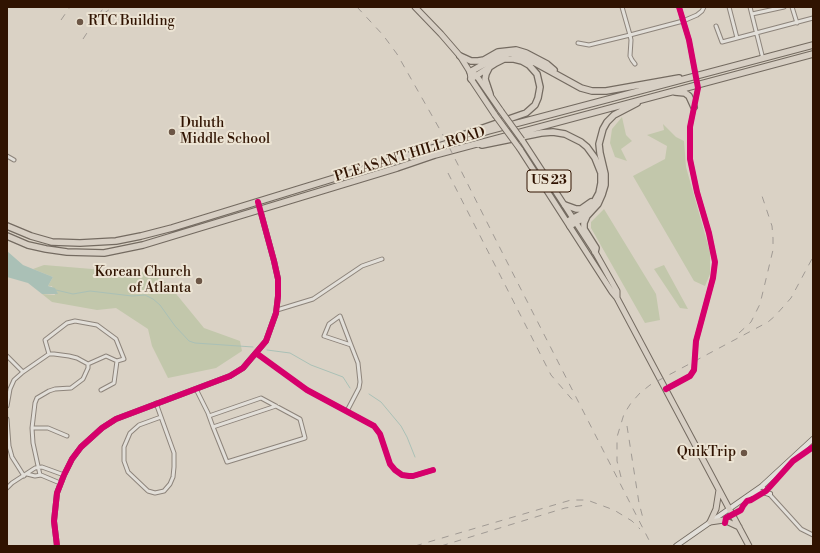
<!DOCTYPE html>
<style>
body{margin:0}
#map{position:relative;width:820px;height:553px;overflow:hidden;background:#dad2c5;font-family:"Libre Bodoni",serif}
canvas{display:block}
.frame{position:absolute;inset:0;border:8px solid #301301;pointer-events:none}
</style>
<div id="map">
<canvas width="820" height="553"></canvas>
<div class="frame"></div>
</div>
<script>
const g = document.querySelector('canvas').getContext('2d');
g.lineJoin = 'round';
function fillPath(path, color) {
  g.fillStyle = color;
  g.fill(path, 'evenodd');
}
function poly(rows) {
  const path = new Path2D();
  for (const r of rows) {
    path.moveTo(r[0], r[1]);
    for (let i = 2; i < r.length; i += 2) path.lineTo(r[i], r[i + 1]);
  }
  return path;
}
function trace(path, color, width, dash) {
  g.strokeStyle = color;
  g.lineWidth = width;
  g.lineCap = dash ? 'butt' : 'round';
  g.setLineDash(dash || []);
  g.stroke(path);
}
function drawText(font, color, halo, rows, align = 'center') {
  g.font = font + ' "Libre Bodoni",serif';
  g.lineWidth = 4;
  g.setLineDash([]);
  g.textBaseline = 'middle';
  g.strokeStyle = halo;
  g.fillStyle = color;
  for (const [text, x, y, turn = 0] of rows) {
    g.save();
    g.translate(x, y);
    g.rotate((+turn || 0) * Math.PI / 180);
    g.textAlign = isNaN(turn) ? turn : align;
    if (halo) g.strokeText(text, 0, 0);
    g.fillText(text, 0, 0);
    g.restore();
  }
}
fillPath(poly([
 [622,117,626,135,632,141,621,149,627,161,615,157,610,143,612,129],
 [663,124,676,137,684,141,686,167,710,252,710,274,705,286,694,281,633,176,665,159,667,146,647,135,664,130],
 [604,209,656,294,660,320,645,323,591,228,591,222],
 [44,265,104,270,148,272,168,284,204,328,240,341,242,351,216,368,168,378,152,346,148,329,116,308,97,310,52,302,42,294,55,295,52,286,48,286,53,277,33,269],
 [664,265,688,309,680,308,654,269]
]), '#c2c7ab');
fillPath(poly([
 [7,251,23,265,53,277,48,286,55,288,58,294,42,294,28,283,7,277]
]), '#aac0b6');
trace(poly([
 [56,290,73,294,90,291,132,296,145,295,153,299,160,305,175,326,189,341,195,343,253,347],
 [267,350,290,353,311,365,343,377,350,388],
 [369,394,381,402,401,426,407,437,415,457]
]), '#aac0b6', 1);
const street = poly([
 [622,7,630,35,683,21,697,15,702,11,704,7],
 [729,7,737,38],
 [750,7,763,59],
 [792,7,797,23],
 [752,14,784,7],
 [716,26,722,42,813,18],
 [578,43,589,45,630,35,631,40,630,56,632,60,635,64],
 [7,156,14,160],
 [277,310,313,299,362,266,382,259],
 [256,353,307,390,374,426,380,434,390,464,395,470,402,475,409,476,413,476,433,470],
 [7,356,23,372],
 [196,389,208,413,209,416,213,427,227,462,305,438,300,419,261,398,209,416],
 [666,389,690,376,694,370,696,341,713,278,715,262,709,233,697,192,690,159,690,127,698,88,689,40,679,7],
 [101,390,114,383,117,361],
 [156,403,174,453,174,467,173,477,170,484,164,491,155,493,148,491,128,472,124,461,124,447,130,433,139,425,161,417],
 [7,406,10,389,14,380,23,372,49,354,54,354,69,356,77,358,88,364],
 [347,411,359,388,360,382,358,363,351,345,340,316,329,324,324,336,351,345],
 [7,419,9,446,12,457,24,476],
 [213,427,276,406],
 [32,428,48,428,67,436],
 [27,474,35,476,41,475,60,483],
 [40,475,33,443,32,428,35,403,37,398,49,391,55,389,71,388,83,379,88,368,88,364,106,356,117,361,124,359,116,339,97,325,75,321,67,323,45,340,49,354],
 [762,486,801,529,813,535],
 [7,488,12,483,35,468,42,467,64,475]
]);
const secondary = poly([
 [752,494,763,492,770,494],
 [57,546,54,521,57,493,64,475,72,459,81,447,102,428,116,419,230,376,243,368,266,341,276,313,278,296,278,279,274,261,258,202],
 [676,546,762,486,813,439]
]);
const primary = poly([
 [415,7,441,34,460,56,470,72,471,79,495,115],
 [474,74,476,75,501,111],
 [522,140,595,252,617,291,617,298],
 [520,149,612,292,617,298,749,546],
 [710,522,716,509,719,490],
 [710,522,724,520,739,527]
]);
const highway = poly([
 [460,56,471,61,478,61,484,60,498,52,516,50,526,53,547,64,554,70],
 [489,68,486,74,485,79,490,94],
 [470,72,500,55,510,53,521,55,581,88,592,91,606,91,679,78],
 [675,92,685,93,689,96,694,107],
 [454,138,526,113,535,105,538,98,540,87,537,74,529,65,522,61,514,59,504,59,496,63,471,79],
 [482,145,541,133,553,132,565,134,581,142,587,147,595,158,601,173,601,183,599,193,593,204,587,211,568,221],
 [565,205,576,209,581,209,591,202],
 [587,216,584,223,584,229,596,248,595,252],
 [7,226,31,236,52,242,80,243,116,241,141,236,172,228,488,131,813,45],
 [570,226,587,216,598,204,602,195,605,185,605,174,600,153,599,144,603,129,607,122,614,115,637,103],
 [7,236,28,245,46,249,67,252,104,253,143,245,397,168,435,155,813,54]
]);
trace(street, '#8d847b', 5);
trace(secondary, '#746b61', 6);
trace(primary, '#746b61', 7);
trace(highway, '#746b61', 8);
trace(street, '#e2dfd9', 3);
trace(secondary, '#e2dfd9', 4.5);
trace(primary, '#d7cfc4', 5);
trace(highway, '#d7cfc4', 5.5);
trace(poly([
 [357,7,383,35,397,54,443,135,504,256,652,546],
 [103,14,113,7],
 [61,20,70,7],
 [83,39,104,7],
 [448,173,551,375,576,404],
 [739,333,751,322,760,304,773,250,773,238,772,226,760,190],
 [627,426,639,503,644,522],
 [621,477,617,461,617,437,624,414,631,403,640,393,650,385,768,322,775,316,791,298,813,257],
 [415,546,571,500,587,500,614,510,632,521,640,529],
 [441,546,565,508,586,505]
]), '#a09a94', 1, [7, 7]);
const primaryBridge = poly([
 [501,111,522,140],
 [495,115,520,149]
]);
trace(primaryBridge, '#746b61', 7, []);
trace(primaryBridge, '#d7cfc4', 5);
trace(poly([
 [256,353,307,390,374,426,380,434,390,464,395,470,402,475,409,476,413,476,433,470],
 [666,389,690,376,694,370,696,341,713,278,715,262,709,233,697,192,690,159,690,127,698,88,689,40,679,7],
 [725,523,726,518,741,510,743,506,747,501,751,500,766,491,793,461,813,447],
 [57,546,54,521,57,493,64,475,72,459,81,447,102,428,116,419,230,376,243,368,266,341,276,313,278,296,278,279,274,261,258,202]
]), '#d6006c', 6);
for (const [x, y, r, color] of [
 [80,22,4,"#6c5646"],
 [172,132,4,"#6c5646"],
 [199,281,4,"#6c5646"],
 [744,453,4,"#6c5646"]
]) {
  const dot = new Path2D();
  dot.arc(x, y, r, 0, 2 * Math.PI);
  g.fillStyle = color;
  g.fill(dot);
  trace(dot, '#ece4d4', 1.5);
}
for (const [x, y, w] of [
 [549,181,44]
]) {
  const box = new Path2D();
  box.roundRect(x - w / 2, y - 11, w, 22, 3);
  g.fillStyle = '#ece4d4';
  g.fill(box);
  trace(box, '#301301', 1);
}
drawText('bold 13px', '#301301', null, [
 ["US 23",549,181]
]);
drawText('14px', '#301301', '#ece4d4', [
 ["RTC Building",88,22],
 ["Duluth",180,124],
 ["Middle School",180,140],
 ["Korean Church",191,273,"right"],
 ["of Atlanta",191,289,"right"],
 ["QuikTrip",736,453,"right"]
], 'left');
drawText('14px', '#301301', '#ece4d4', [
 ["PLEASANT HILL ROAD",410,155,-17]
]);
</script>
